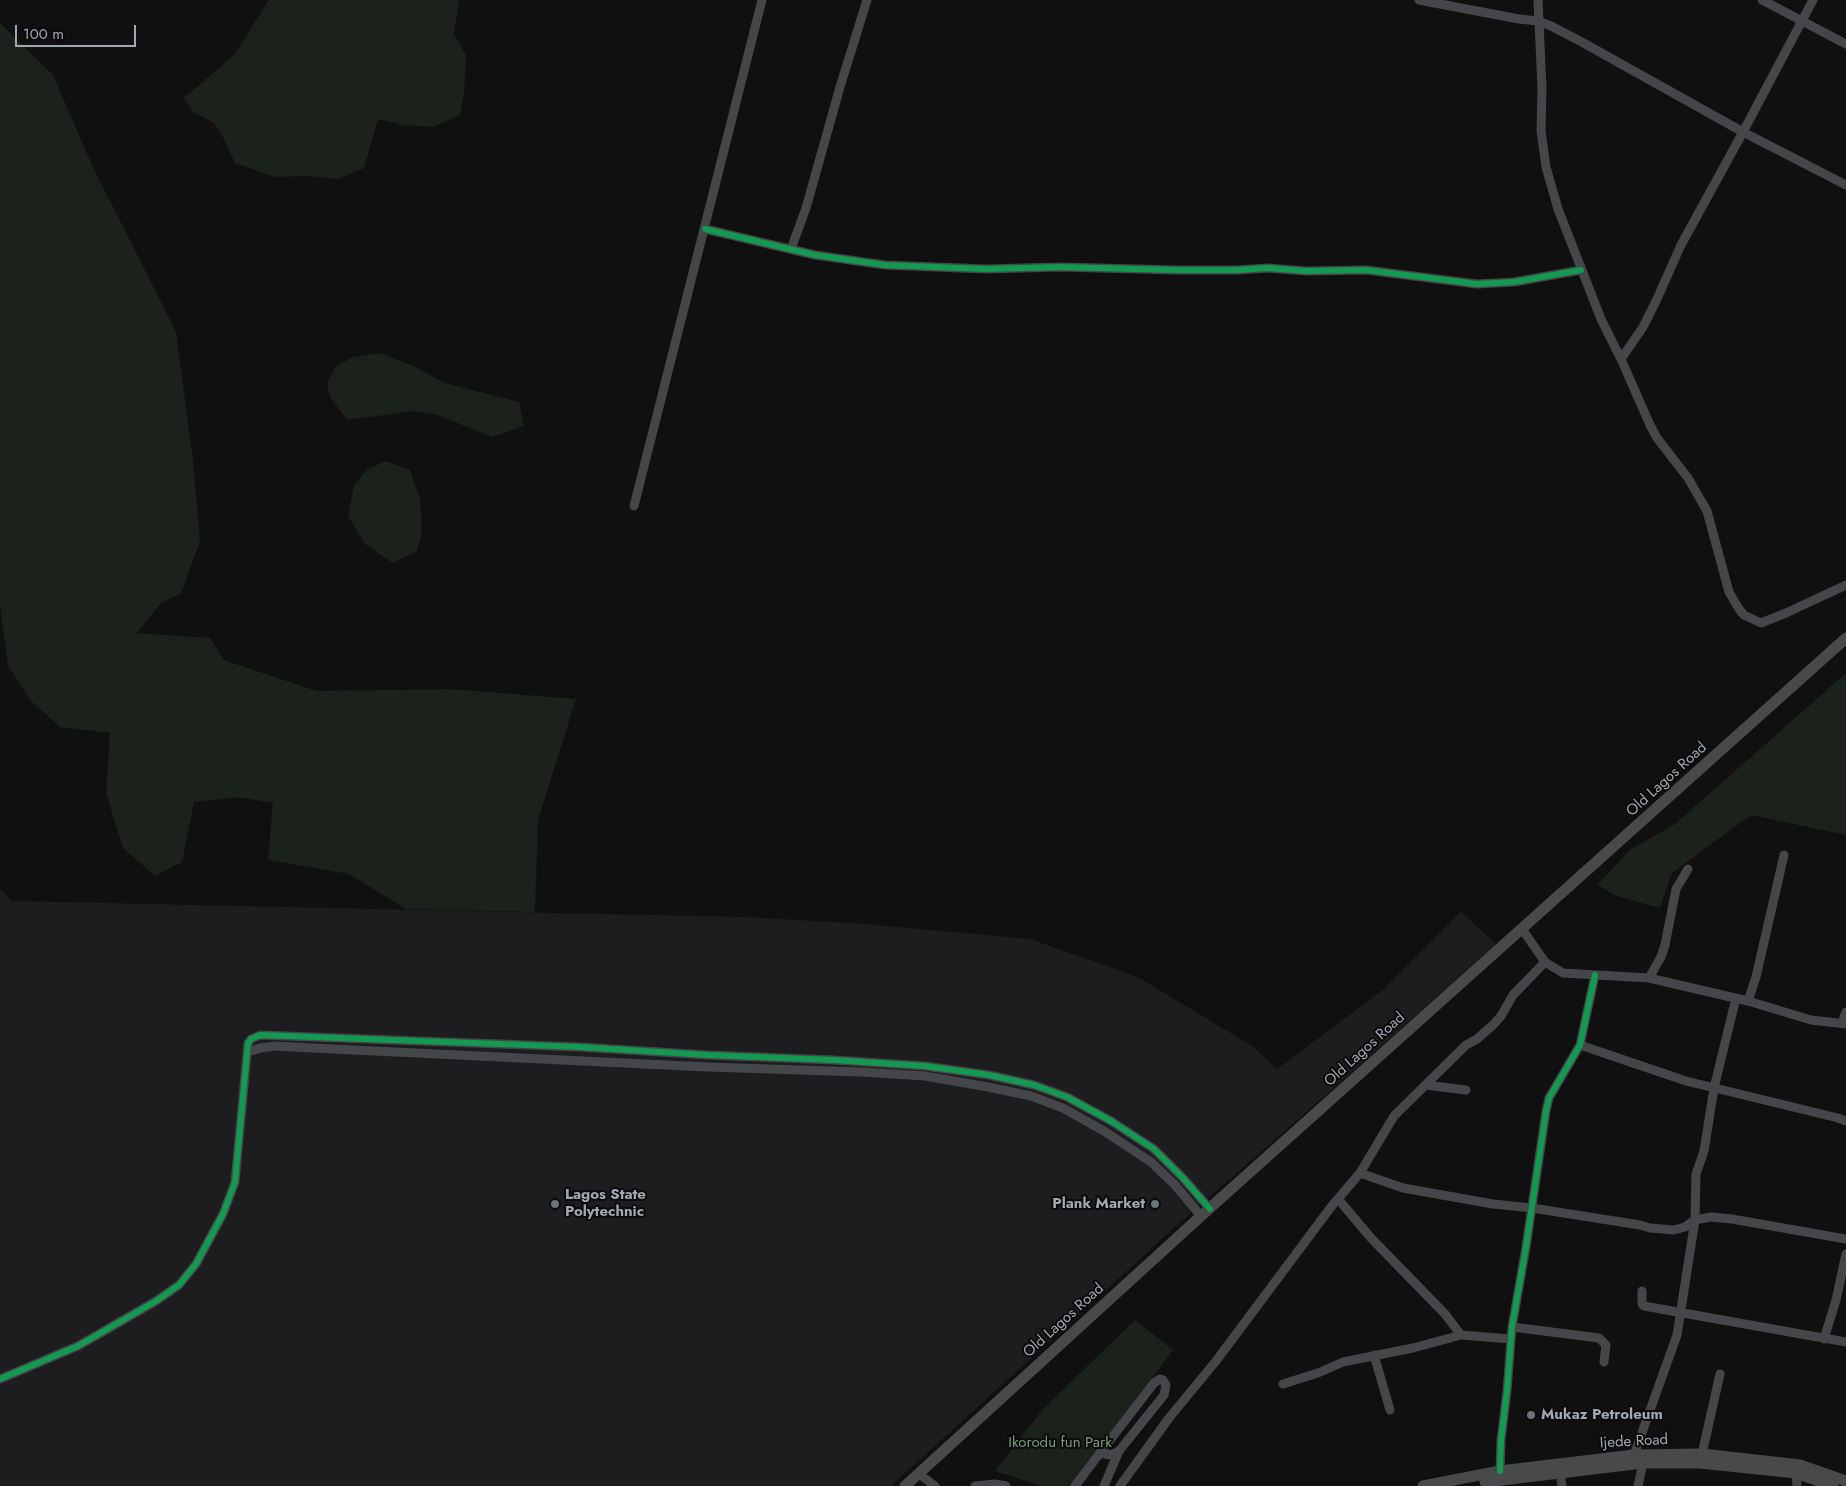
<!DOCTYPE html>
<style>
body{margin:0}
#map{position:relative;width:1846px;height:1486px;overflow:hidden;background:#101011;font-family:Jost,sans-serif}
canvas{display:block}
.scale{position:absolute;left:15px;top:25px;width:121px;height:22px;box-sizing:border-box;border:2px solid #a1a8b2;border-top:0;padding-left:6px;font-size:15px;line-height:18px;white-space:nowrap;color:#a1a8b2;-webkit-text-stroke:4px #0b0b0c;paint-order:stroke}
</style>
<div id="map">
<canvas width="1846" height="1486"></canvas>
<div class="scale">100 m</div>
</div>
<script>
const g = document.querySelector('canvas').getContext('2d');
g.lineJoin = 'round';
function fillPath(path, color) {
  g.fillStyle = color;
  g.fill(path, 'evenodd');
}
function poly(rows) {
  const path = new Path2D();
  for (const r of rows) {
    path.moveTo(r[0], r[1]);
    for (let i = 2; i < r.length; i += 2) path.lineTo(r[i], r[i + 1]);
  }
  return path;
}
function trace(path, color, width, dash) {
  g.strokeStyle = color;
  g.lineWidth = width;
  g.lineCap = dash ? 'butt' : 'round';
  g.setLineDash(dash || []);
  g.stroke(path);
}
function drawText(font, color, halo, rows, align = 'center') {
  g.font = font + ' Jost,sans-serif';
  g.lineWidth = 4;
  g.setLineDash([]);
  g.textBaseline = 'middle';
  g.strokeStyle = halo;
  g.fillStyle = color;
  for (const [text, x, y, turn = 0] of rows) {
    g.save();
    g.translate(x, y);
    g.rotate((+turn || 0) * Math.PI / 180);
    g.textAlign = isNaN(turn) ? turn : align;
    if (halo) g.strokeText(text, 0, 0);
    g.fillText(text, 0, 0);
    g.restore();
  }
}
fillPath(poly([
 [0,889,12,901,743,917,852,923,1030,939,1138,977,1252,1046,1277,1069,1383,990,1461,912,1496,944,1302,1116,1176,1226,891,1486,0,1486]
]), '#1d1d1f');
fillPath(poly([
 [269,0,459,0,454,34,466,55,464,95,460,115,433,127,403,125,378,119,364,168,338,179,307,176,275,177,235,163,224,139,214,123,193,112,184,98,234,55],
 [0,23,53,75,92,165,176,332,193,460,200,541,181,594,162,602,137,633,210,638,224,660,317,691,450,689,576,699,538,820,535,912,406,909,349,874,268,860,273,803,237,797,194,802,182,862,155,876,123,848,106,793,110,733,60,727,30,700,8,665,0,606],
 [379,353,411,365,445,383,519,402,524,426,492,437,435,414,414,411,347,420,330,397,327,383,335,367,353,357],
 [386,461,410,470,420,499,422,531,417,551,393,563,365,544,348,516,354,485,368,469],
 [1846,673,1846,835,1751,815,1672,873,1660,908,1616,896,1597,885,1630,850,1675,824],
 [1135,1320,1173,1350,1071,1486,1042,1486,995,1471,1043,1409]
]), '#1b211b');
trace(poly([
 [1419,0,1519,19,1538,21,1551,26,1580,41,1743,132,1846,185],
 [1538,0,1542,88,1541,131,1546,167,1558,209,1601,319,1621,359,1650,425,1657,438,1688,478,1707,511,1729,592,1739,609,1744,615,1761,623,1786,613,1846,585],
 [1762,0,1846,44],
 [705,229,815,255,885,265,986,269,1060,267,1176,270,1237,270,1268,268,1306,271,1366,270,1477,284,1514,282,1581,270],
 [791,249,806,208,840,87,867,0],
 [1621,359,1643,327,1657,299,1681,245,1743,132,1813,0],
 [634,506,762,0],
 [1522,929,1545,962,1563,973,1649,978,1748,1001,1811,1020,1846,1024],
 [1649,978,1661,957,1665,945,1676,889,1688,869],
 [1748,1001,1756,977,1784,855],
 [1842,1023,1846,1012],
 [1580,1045,1686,1081,1838,1118,1846,1121],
 [248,1052,260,1048,276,1046,312,1048,708,1067,862,1072,925,1076,988,1087,1031,1096,1063,1108,1104,1131,1151,1162,1175,1185,1201,1216],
 [1425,1085,1466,1090],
 [1360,1173,1403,1188,1493,1204,1532,1208,1640,1225,1650,1228,1674,1230,1685,1227,1695,1220,1711,1217,1732,1219,1846,1239],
 [1338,1199,1371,1238,1445,1314,1461,1335],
 [1642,1291,1642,1304,1644,1306,1846,1342],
 [1512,1327,1599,1338,1606,1345,1604,1362],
 [1824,1339,1836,1300,1846,1254],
 [1374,1355,1390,1410],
 [0,1379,78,1346,156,1301,179,1285,196,1264,223,1214,235,1182,248,1043,251,1039,260,1035,580,1047,708,1055,834,1060,925,1066,989,1075,1034,1085,1067,1097,1111,1121,1154,1149,1183,1178,1210,1209],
 [1283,1384,1318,1373,1343,1362,1413,1348,1461,1335,1511,1339],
 [1702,1454,1720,1374],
 [1634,1455,1677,1335,1695,1220,1696,1174,1704,1151,1714,1088,1736,998],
 [1500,1471,1501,1440,1507,1391,1512,1327,1526,1247,1546,1111,1549,1098,1580,1045,1595,975],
 [1560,1472,1562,1486],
 [1796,1473,1797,1486],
 [919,1474,935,1486],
 [975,1486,995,1484,1006,1486],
 [1075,1486,1100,1453,1154,1383,1160,1379,1163,1380,1166,1385,1164,1395,1119,1451,1110,1455,1100,1453],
 [1104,1486,1119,1451],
 [1120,1486,1169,1418,1216,1361,1331,1207,1360,1173,1394,1116,1466,1045,1477,1039,1493,1025,1501,1016,1513,995,1545,962],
 [1638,1486,1643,1463]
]), '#454649', 9);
trace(poly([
 [1485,1482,1643,1463,1700,1463,1796,1473,1833,1486],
 [905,1486,1201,1216,1846,638],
 [1423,1486,1500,1471,1634,1455,1702,1454,1800,1465,1846,1481]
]), '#47494b', 11);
trace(poly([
 [705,229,815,255,885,265,986,269,1060,267,1176,270,1237,270,1268,268,1306,271,1366,270,1477,284,1514,282,1581,270],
 [0,1379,78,1346,156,1301,179,1285,196,1264,223,1214,235,1182,248,1043,251,1039,260,1035,580,1047,708,1055,834,1060,925,1066,989,1075,1034,1085,1067,1097,1111,1121,1154,1149,1183,1178,1210,1209],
 [1500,1471,1501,1440,1507,1391,1512,1327,1526,1247,1546,1111,1549,1098,1580,1045,1595,975]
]), '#139951', 6);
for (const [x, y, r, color] of [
 [555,1204,5,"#6e737a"],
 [1155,1204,5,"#6e737a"],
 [1531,1415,5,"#6e737a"]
]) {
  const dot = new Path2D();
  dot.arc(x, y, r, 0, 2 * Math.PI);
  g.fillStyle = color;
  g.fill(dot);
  trace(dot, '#0b0b0c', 2);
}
drawText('15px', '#a1a8b2', '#0b0b0c', [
 ["Old Lagos Road",1667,780,-42],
 ["Old Lagos Road",1365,1050,-42],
 ["Old Lagos Road",1064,1321,-42],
 ["Ijede Road",1634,1442,-3]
]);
drawText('bold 15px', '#a1a8b2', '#0b0b0c', [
 ["Lagos State",565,1195],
 ["Polytechnic",565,1212],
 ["Plank Market",1145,1204,"right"],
 ["Mukaz Petroleum",1541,1415]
], 'left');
drawText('15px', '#7a9d78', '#0b0b0c', [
 ["Ikorodu fun Park",1060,1443]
]);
</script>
